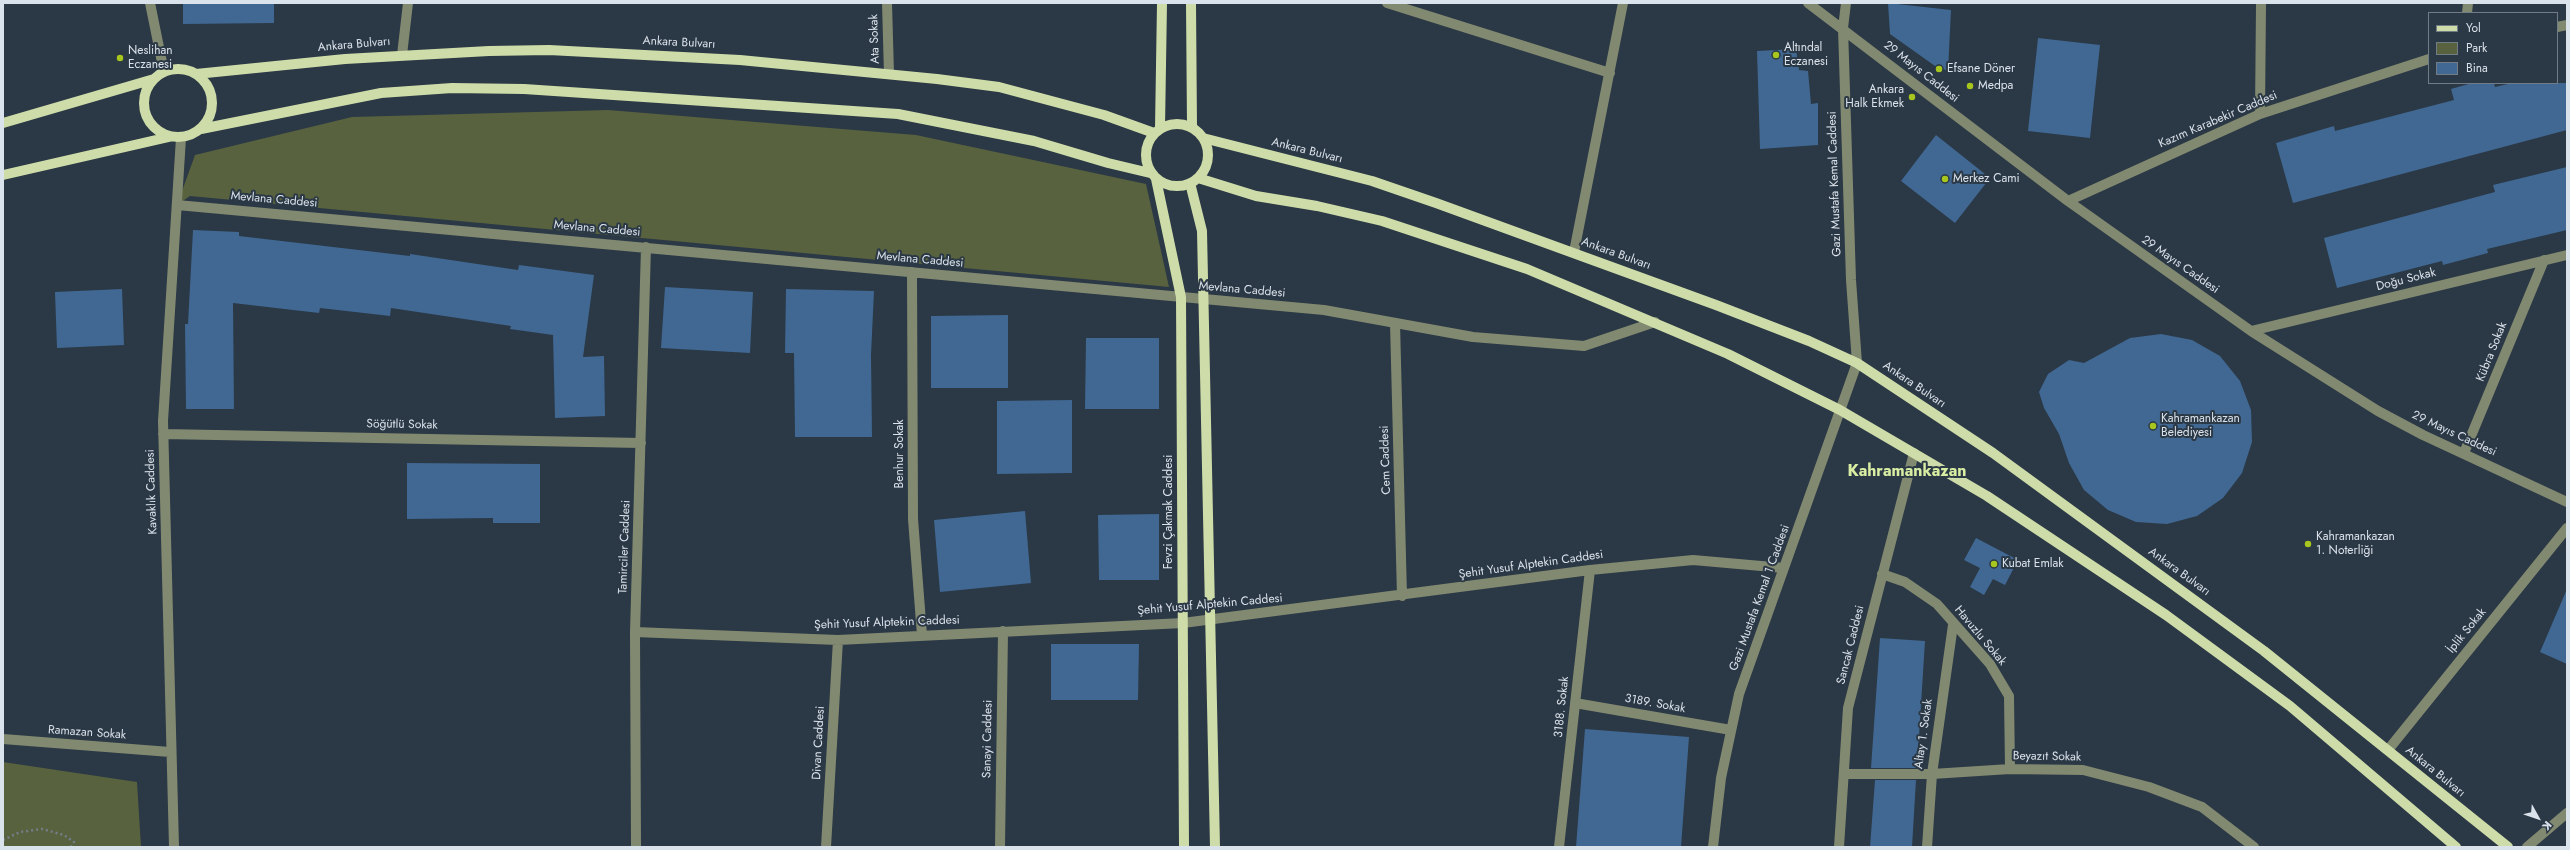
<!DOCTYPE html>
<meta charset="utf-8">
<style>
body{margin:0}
#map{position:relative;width:2570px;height:850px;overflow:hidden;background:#2b3845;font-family:Jost,sans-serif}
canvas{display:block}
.frame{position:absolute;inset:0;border:4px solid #dae2eb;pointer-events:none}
.legend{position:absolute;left:2428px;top:12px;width:130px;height:72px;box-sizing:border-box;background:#2b3845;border:1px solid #717c87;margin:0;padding:5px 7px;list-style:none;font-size:12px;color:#dae2eb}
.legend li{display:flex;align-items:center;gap:8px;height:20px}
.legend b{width:20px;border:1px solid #717c87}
.north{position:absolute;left:2518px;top:798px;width:40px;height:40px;-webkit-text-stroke:3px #2b3845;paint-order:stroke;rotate:130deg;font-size:11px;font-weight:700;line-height:16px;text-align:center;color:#dae2eb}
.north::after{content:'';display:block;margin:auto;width:14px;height:18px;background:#dae2eb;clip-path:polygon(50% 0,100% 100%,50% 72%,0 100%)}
</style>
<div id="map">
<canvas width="2570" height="850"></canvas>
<div class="frame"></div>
<ul class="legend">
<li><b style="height:5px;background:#cedca9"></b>Yol</li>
<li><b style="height:11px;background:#58623f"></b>Park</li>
<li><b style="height:11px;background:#406892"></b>Bina</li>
</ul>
<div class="north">K</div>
</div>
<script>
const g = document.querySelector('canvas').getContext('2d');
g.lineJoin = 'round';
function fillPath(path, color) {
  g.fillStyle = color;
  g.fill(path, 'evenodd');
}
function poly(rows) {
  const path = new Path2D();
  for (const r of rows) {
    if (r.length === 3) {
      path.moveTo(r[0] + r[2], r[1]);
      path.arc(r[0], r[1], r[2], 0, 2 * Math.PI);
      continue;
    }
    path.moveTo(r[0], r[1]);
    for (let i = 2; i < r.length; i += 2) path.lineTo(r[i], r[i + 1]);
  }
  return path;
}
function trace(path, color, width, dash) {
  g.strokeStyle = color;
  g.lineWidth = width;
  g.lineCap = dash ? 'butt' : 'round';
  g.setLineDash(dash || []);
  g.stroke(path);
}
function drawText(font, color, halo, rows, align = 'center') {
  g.font = font + ' Jost,sans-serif';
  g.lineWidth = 4;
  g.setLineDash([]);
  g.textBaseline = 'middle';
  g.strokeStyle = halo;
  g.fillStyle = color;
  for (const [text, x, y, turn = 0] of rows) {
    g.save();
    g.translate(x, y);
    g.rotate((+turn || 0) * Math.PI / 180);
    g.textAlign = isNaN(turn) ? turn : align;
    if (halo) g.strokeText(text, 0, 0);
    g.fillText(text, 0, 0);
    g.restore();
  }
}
fillPath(poly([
 [608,110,916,135,1146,184,1169,287,190,196,177,205,195,155,352,117],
 [3,762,137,782,141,847,3,847]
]), '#58623f');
fillPath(poly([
 [183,3,274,3,274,23,183,24],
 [1888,3,1951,10,1948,71,1935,66,1890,34],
 [2038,38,2100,45,2090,138,2028,131],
 [1796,49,1799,70,1808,71,1811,104,1818,103,1818,145,1760,149,1757,51],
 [2472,83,2494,83,2495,87,2512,83,2567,83,2567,130,2293,203,2276,143,2334,126,2335,131,2454,100,2451,89],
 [1936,135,1990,178,1955,223,1901,181],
 [2567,167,2567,230,2487,249,2488,253,2443,265,2442,261,2337,288,2324,238,2495,192,2493,185],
 [193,230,239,232,239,236,410,256,410,254,518,270,519,265,594,275,583,357,604,356,605,416,555,418,553,335,510,329,511,326,391,308,390,316,320,308,319,313,233,303,234,409,186,409,185,324,188,324],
 [665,287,753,292,750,353,661,348],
 [122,289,124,345,57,348,55,292],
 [786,289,874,291,871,355,872,437,795,437,794,353,785,353],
 [1008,315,1008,388,931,388,931,316],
 [2161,334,2192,340,2220,356,2240,381,2251,410,2252,442,2242,473,2223,498,2197,516,2167,524,2136,522,2108,510,2084,490,2069,463,2059,434,2044,408,2039,392,2048,374,2069,360,2084,363,2130,338],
 [1086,338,1159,338,1159,409,1085,409],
 [1072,400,1072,473,997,474,997,401],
 [407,463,540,464,540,523,493,523,493,518,407,519],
 [1025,511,1031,583,940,592,934,520],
 [1159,514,1159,580,1099,580,1098,515],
 [1976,538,2018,560,2005,585,1993,579,1984,595,1970,587,1980,568,1964,560],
 [2567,589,2567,664,2540,652],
 [1880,638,1925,641,1917,768,1871,768],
 [1051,644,1139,644,1138,700,1051,700],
 [1585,729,1689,737,1681,847,1576,847],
 [1875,780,1916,780,1912,847,1870,847]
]), '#406892');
trace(poly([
 [3,840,20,832,42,829,64,835,74,842,71,847]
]), '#737e89', 2.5, [2, 3]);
trace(poly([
 [150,3,164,72],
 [887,3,889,74],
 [1387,3,1610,73],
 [1808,3,2068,201,2251,331,2378,411,2423,435,2567,502],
 [2467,13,2468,3],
 [2557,27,2567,25],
 [402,55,408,3],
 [2260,114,2261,3],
 [2068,201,2260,114,2429,59],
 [177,205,1324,310,1473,337,1584,346,1655,322],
 [1574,252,1623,3],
 [912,272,913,519,922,635],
 [1395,323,1402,596],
 [2251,331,2567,255],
 [163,434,641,443],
 [2464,453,2544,260],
 [1882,574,1905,582,1937,604,1990,664,2009,696,2010,769],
 [635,632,838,640,1183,623,1590,570,1693,560,1784,568],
 [1575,703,1731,730],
 [3,739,170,752],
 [2388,750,2567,528],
 [1844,774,1932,774,2010,769,2083,770,2149,787,2202,807,2254,847],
 [174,847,163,421,181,138],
 [636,847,635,632,646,247],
 [826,847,838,640],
 [1000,847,1003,631],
 [1559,847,1590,570],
 [1713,847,1721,778,1739,694,1857,363,1851,280,1843,28,1846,3],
 [1839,847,1848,708,1914,453],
 [1927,847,1932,774,1953,625],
 [2527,847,2567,813]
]), '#828971', 10);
trace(poly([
 [1191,3,1192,127],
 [178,103,34],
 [196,74,345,59,489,51,549,50,740,60,937,79,999,87,1104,115,1154,133],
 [3,123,154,79],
 [1177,155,31],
 [1160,128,1162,3],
 [201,129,381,93,452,88,524,89,898,114,1034,141,1108,163,1150,173],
 [1203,138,1372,181,1436,203,1716,305,1809,341,1857,363,1993,453,2264,651,2508,847],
 [3,175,169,137],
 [1198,178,1256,196,1317,206,1382,221,1527,269,1728,354,1840,410,1987,496,2166,615,2290,706,2456,847],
 [1156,179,1181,297,1184,847],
 [1190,183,1202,231,1215,847]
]), '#cedca9', 10);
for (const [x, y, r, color] of [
 [1776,55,4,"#a7c71e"],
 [120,58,4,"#a7c71e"],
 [1939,69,4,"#a7c71e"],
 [1970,86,4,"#a7c71e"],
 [1912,97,4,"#a7c71e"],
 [1945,179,4,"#a7c71e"],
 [2153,426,4,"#a7c71e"],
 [2308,544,4,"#a7c71e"],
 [1994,564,4,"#a7c71e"]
]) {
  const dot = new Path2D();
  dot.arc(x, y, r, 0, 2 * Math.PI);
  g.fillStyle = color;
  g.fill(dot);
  trace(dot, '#2b3845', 1.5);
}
drawText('12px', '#dae2eb', '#2b3845', [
 ["Ata Sokak",875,39,-92],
 ["Ankara Bulvarı",679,43,3],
 ["Ankara Bulvarı",354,45,-5],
 ["29 Mayıs Caddesi",1921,72,38],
 ["Kazım Karabekir Caddesi",2218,120,-23],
 ["Ankara Bulvarı",1307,151,14],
 ["Gazi Mustafa Kemal Caddesi",1835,184,-92],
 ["Mevlana Caddesi",274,200,5],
 ["Mevlana Caddesi",597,229,5],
 ["Ankara Bulvarı",1616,254,20],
 ["Mevlana Caddesi",920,260,5],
 ["29 Mayıs Caddesi",2180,265,35],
 ["Doğu Sokak",2406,280,-14],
 ["Mevlana Caddesi",1242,290,5],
 ["Kübra Sokak",2492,352,-68],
 ["Ankara Bulvarı",1914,385,34],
 ["Söğütlü Sokak",402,425,1],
 ["29 Mayıs Caddesi",2454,434,25],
 ["Benhur Sokak",900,454,-90],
 ["Cem Caddesi",1386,460,-92],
 ["Kavaklık Caddesi",152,492,-92],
 ["Fevzi Çakmak Caddesi",1169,512,-90],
 ["Tamirciler Caddesi",625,547,-88],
 ["Şehit Yusuf Alptekin Caddesi",1531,565,-8],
 ["Ankara Bulvarı",2179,572,36],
 ["Gazi Mustafa Kemal 1 Caddesi",1760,598,-70],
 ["Şehit Yusuf Alptekin Caddesi",1210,605,-5],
 ["Şehit Yusuf Alptekin Caddesi",887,623,-2],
 ["İplik Sokak",2467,631,-51],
 ["Havuzlu Sokak",1980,636,50],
 ["Sancak Caddesi",1851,645,-76],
 ["3189. Sokak",1655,704,10],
 ["3188. Sokak",1562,707,-84],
 ["Ramazan Sokak",87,733,4],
 ["Altay 1. Sokak",1924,734,-82],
 ["Sanayi Caddesi",988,739,-89],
 ["Divan Caddesi",819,743,-87],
 ["Beyazıt Sokak",2047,757,1],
 ["Ankara Bulvarı",2435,772,39]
]);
drawText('12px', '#dae2eb', '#2b3845', [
 ["Altındal",1784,48],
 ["Eczanesi",1784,62],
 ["Neslihan",128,51],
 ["Eczanesi",128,65],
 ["Efsane Döner",1947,69],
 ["Medpa",1978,86],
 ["Ankara",1904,90,"right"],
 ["Halk Ekmek",1904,104,"right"],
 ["Merkez Cami",1953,179],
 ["Kahramankazan",2161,419],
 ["Belediyesi",2161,433],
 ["Kahramankazan",2316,537],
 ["1. Noterliği",2316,551],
 ["Kubat Emlak",2002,564]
], 'left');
drawText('bold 16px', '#d9eea3', '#2b3845', [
 ["Kahramankazan",1907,472]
]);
</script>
